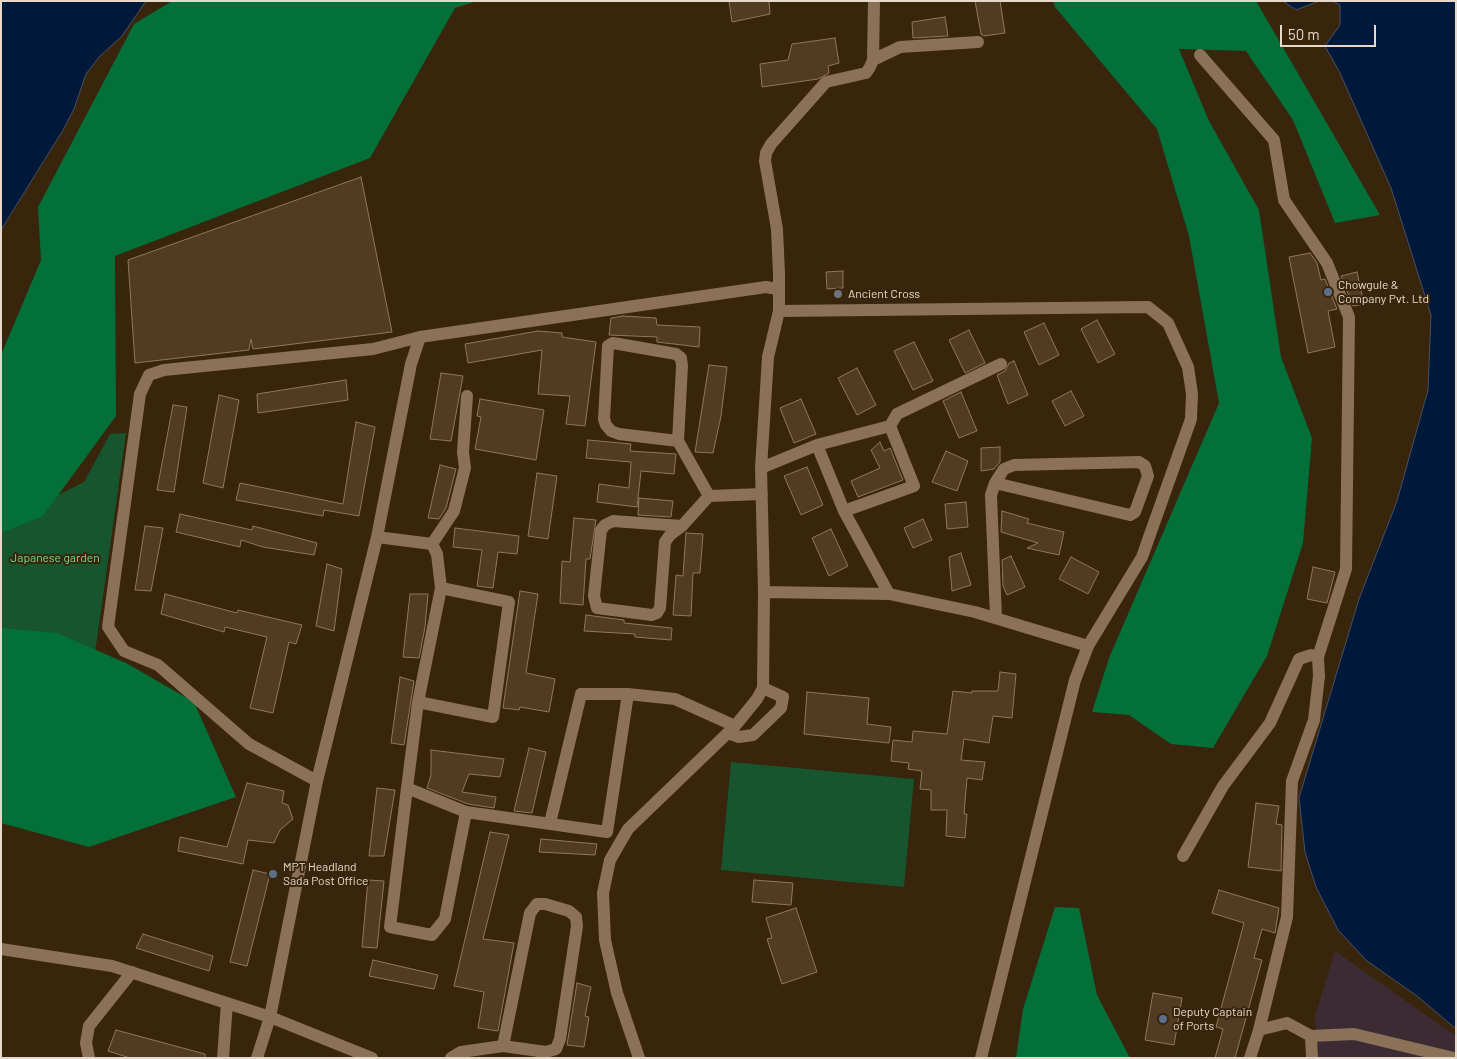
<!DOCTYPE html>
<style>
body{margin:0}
#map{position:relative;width:1457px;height:1059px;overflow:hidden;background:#39240c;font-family:Barlow,sans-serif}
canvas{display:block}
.frame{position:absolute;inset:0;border:2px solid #e6d8ca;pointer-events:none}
.scale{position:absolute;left:1280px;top:25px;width:96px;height:22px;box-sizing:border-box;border:2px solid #e6d8ca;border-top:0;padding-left:6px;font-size:15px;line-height:18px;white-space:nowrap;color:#e6d8ca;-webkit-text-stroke:4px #39240c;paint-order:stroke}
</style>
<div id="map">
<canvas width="1457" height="1059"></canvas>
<div class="frame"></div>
<div class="scale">50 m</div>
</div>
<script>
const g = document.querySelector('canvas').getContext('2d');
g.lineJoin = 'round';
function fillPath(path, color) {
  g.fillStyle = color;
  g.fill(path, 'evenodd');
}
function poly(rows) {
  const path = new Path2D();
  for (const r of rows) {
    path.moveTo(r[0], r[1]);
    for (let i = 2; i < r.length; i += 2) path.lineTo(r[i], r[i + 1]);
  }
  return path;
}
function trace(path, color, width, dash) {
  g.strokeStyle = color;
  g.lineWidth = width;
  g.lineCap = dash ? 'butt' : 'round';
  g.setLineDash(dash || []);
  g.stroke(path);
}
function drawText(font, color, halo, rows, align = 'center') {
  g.font = font + ' Barlow,sans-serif';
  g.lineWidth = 4;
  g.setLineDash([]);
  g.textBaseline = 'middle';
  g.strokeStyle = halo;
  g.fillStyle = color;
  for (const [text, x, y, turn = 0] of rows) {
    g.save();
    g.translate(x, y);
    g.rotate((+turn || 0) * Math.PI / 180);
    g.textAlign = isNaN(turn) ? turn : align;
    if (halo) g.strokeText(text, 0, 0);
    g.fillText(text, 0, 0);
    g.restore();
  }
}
fillPath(poly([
 [1335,951,1456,1036,1456,1058,1318,1058,1315,1016]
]), '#3d2b34');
fillPath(poly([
 [126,433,93,667,1,677,1,524,84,482,110,434],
 [731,762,914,779,904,887,721,870]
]), '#16552e');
fillPath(poly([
 [172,1,477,1,455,8,370,158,115,256,116,416,43,516,1,533,1,355,41,260,38,207,134,24],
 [1053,1,1256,1,1380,215,1335,223,1293,120,1246,51,1179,49,1209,121,1259,210,1281,357,1312,438,1303,543,1267,656,1213,748,1171,744,1129,715,1092,712,1109,658,1219,403,1189,236,1157,129,1055,7],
 [1,628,57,633,126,663,194,702,236,797,89,847,1,823],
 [1055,907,1079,908,1097,995,1130,1058,1016,1058,1023,1009]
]), '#027038');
const water = poly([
 [1,1,146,1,122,36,99,57,86,74,74,109,63,130,1,230,1,1],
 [1283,1,1319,1,1296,10,1283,1],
 [1333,1,1456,1,1456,1029,1417,996,1367,961,1338,930,1316,887,1305,852,1299,798,1359,599,1397,501,1428,390,1431,315,1391,188,1340,73,1325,46,1340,25,1340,5,1333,1]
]);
fillPath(water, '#00183a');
trace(water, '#455265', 1);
const building = poly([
 [729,1,769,1,770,14,732,22,729,1],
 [975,1,1000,1,1005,33,984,36,981,34,975,1],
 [945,17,948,36,913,38,912,22,945,17],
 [835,38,839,63,828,66,829,73,818,79,762,87,760,64,788,60,792,44,835,38],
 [361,177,392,332,253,349,251,339,249,350,135,363,128,260,361,177],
 [1310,253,1317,263,1321,280,1325,279,1337,309,1328,311,1335,347,1308,353,1289,257,1310,253],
 [843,271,843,288,827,289,826,272,843,271],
 [1357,272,1364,304,1353,306,1341,276,1357,272],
 [623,316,656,318,657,325,700,327,699,347,657,342,657,337,609,335,611,318,623,316],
 [1097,320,1115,354,1098,363,1081,329,1097,320],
 [1044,323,1059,355,1039,365,1024,332,1044,323],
 [969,330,985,363,965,373,949,340,969,330],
 [538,331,562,333,562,337,596,342,585,426,566,424,570,396,538,394,542,350,468,363,465,344,538,331],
 [914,342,933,381,913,390,894,351,914,342],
 [1014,361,1028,395,1008,404,997,375,1005,371,1009,363,1014,361],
 [709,365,727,367,721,416,713,453,695,452,709,365],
 [857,368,876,405,857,415,838,378,857,368],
 [441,373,463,376,451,441,430,439,441,373],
 [346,380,348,400,258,413,257,394,346,380],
 [1071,391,1084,416,1065,426,1052,401,1071,391],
 [961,392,977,431,959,438,943,401,961,392],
 [219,395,239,400,223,488,203,483,219,395],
 [480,399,544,410,536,460,475,449,481,417,477,416,480,399],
 [801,399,816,434,794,443,780,408,801,399],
 [173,405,187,407,174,492,157,490,173,405],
 [356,422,375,427,359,516,324,510,323,516,236,500,240,483,343,504,356,422],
 [588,440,631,444,630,451,676,454,674,474,641,471,637,507,597,502,599,484,629,488,631,462,586,458,588,440],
 [880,442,884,451,890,448,903,480,858,497,851,481,880,468,871,450,880,442],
 [1000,447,1000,462,994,469,981,471,981,448,1000,447],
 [946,451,968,461,957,491,932,482,946,451],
 [440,465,456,469,446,508,439,519,428,518,440,465],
 [807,467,823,505,801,515,784,476,807,467],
 [537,473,557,476,548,539,528,536,537,473],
 [639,498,673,501,671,517,638,515,639,498],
 [966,502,968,527,947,529,945,504,966,502],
 [1002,511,1029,519,1027,523,1064,532,1059,555,1027,548,1038,543,1001,532,1002,511],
 [180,514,252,530,253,526,317,543,314,555,263,547,241,540,240,547,176,532,180,514],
 [574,518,596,520,590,559,586,559,583,605,560,603,562,561,570,562,574,518],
 [923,519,932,540,913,548,904,528,923,519],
 [145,526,163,528,151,591,135,590,145,526],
 [455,528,519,536,517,554,498,552,493,588,477,586,482,550,453,547,455,528],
 [831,529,848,566,829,576,812,538,831,529],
 [686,533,703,534,700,573,693,573,691,616,673,615,676,575,683,576,686,533],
 [961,553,971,585,952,591,949,557,961,553],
 [1011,556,1025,587,1007,595,1003,586,1002,560,1011,556],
 [1071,557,1099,572,1088,594,1059,579,1071,557],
 [327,564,342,569,334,631,316,626,327,564],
 [1313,567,1335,572,1327,603,1307,599,1313,567],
 [520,591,538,594,526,673,555,679,549,712,520,707,519,710,503,708,520,591],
 [165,594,237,613,238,610,302,625,296,644,289,642,273,713,250,708,267,637,225,627,224,632,161,614,165,594],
 [410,594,428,594,425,627,419,658,403,657,410,594],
 [586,615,624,620,624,623,672,628,671,640,635,637,635,634,584,631,586,615],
 [1000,672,1016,674,1012,718,993,716,989,743,964,739,961,760,985,762,982,780,967,778,964,814,967,814,965,838,946,836,947,810,931,810,931,790,920,789,922,771,908,769,909,763,891,761,893,740,912,742,913,731,947,734,953,691,972,693,972,691,998,691,1000,672],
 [400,677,414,681,404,745,391,743,400,677],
 [807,692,869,698,867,724,891,727,889,743,804,734,807,692],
 [529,748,546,752,532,813,514,811,529,748],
 [431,750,504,759,500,777,469,774,462,792,496,797,494,808,468,804,427,788,431,775,431,750],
 [247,783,284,791,282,803,288,805,293,819,280,830,274,843,248,840,243,864,178,851,180,837,227,847,247,783],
 [377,788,395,790,384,856,369,856,377,788],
 [1256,803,1279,806,1276,824,1282,825,1281,871,1248,867,1256,803],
 [490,832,509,835,483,939,514,943,498,1031,478,1028,484,992,454,986,490,832],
 [541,839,597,844,595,855,539,852,541,839],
 [253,870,270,874,247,966,230,962,253,870],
 [368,880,384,881,377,948,362,947,368,880],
 [754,880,793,883,791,905,752,902,754,880],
 [1219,890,1279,908,1275,933,1262,929,1254,958,1262,960,1235,1058,1215,1058,1223,1029,1216,1027,1244,923,1212,913,1219,890],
 [796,908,817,972,782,984,767,939,772,938,766,918,796,908],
 [143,934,213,956,209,971,136,948,143,934],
 [373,960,438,975,434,989,369,976,373,960],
 [577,983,591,987,585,1016,589,1017,584,1047,567,1045,577,983],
 [1153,993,1182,998,1174,1045,1145,1040,1153,993],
 [116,1030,205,1054,205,1058,130,1058,108,1051,116,1030]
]);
fillPath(building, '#513b22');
trace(building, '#90775d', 1);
trace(poly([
 [1200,55,1274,140,1284,200,1327,263,1349,317,1346,569,1318,657],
 [873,60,900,47,978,42],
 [779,311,1148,307,1168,323,1188,367,1192,394,1191,419,1142,557,1088,646,1075,680,981,1058],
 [678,441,619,434,611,431,606,425,604,419,608,346,613,343,676,354,681,358,682,366,678,441,709,496],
 [761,468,817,445,890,426,897,414,1001,364],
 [995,483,1130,515,1135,512,1148,476,1145,466,1139,462,1014,465,1004,469,995,483,991,495,996,618],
 [844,511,914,486,890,426],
 [682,526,613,521,605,525,601,530,594,596,597,608,652,615,657,613,660,608,665,542,670,535,682,526,709,496,762,494],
 [377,537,432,544],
 [432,544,437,554,441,588,418,702,407,788,466,812,607,832,628,694,675,699,735,726],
 [432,544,454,511,465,468,463,452,467,396],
 [764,592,889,594,844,511,817,445],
 [889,594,975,612,1088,646],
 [418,702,493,717,509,602,441,588],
 [728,733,739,737,753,735,781,708,783,697,763,688],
 [317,781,249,744,158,665,124,651,108,627,140,394,149,375,164,370,373,349,420,337,766,287,777,289],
 [407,788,390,927,432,935,445,919,466,812],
 [550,823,581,694,628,694],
 [1183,856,1223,786,1270,723,1299,659,1311,655,1318,657,1319,676,1314,720,1292,781,1287,917,1259,1030],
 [1,949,112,966,270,1017,372,1058],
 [1311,1036,1312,1058],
 [89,1058,86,1043,89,1026,132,972],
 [223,1058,227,1003],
 [257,1058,270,1017,317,781,377,537,411,364,420,337],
 [451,1058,461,1052,503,1046,546,1052,556,1049,560,1039,577,926,576,917,569,911,545,904,537,904,530,913,503,1046],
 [639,1058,617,993,605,940,603,893,610,860,628,829,735,726,757,699,763,688,764,592,761,468,768,357,779,311,779,274,777,229,765,161,766,153,771,144,826,82,866,73,870,67,873,60,874,1],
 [1250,1058,1259,1030,1287,1023,1311,1036,1354,1034,1454,1058]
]), '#8a7157', 12);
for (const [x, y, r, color] of [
 [1328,292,5,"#5c6f8a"],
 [838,294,5,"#6b7280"],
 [273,874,5,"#5c6f8a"],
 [1163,1019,5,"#5c6f8a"]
]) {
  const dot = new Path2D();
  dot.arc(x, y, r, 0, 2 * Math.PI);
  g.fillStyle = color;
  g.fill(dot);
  trace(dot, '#39240c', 2);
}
drawText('12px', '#e6d8ca', '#39240c', [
 ["Chowgule &",1338,285],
 ["Company Pvt. Ltd",1338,299],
 ["Ancient Cross",848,294],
 ["MPT Headland",283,867],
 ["Sada Post Office",283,881],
 ["Deputy Captain",1173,1012],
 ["of Ports",1173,1026]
], 'left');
drawText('12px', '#6be091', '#39240c', [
 ["Japanese garden",55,558]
]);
</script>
